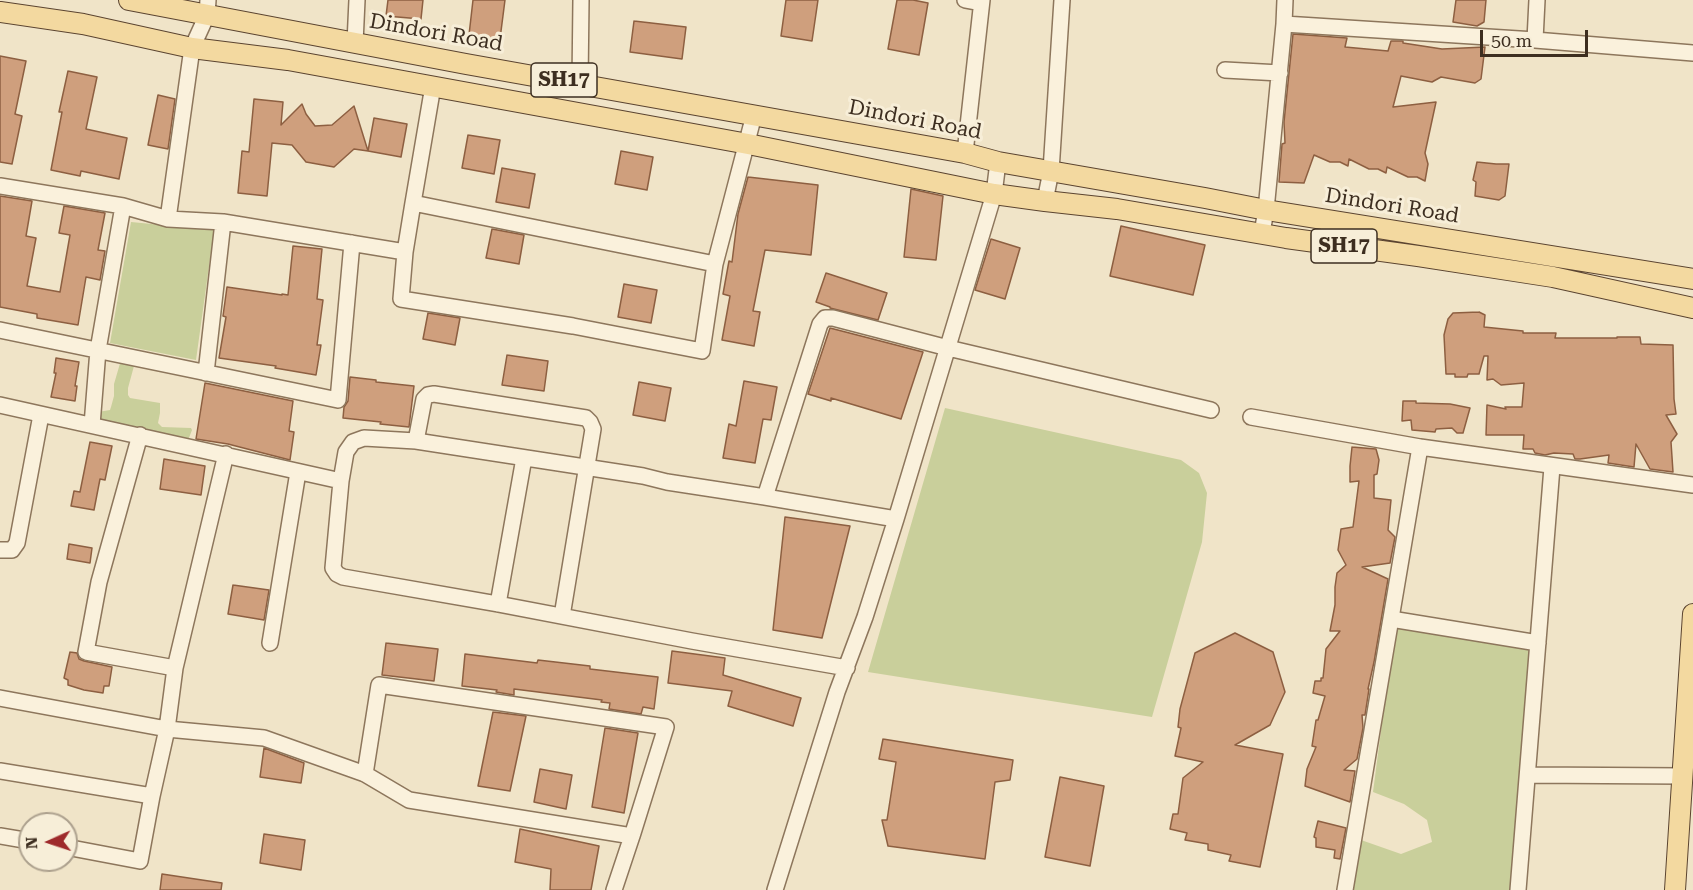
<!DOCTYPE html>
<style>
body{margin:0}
#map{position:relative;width:1693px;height:890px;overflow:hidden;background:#f0e4c8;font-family:"Roboto Serif",serif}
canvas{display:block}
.north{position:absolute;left:18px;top:812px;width:60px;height:60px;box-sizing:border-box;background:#f7eed8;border:2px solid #ada18e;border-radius:50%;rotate:267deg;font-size:16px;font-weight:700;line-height:24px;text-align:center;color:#3d2e20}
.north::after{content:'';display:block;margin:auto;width:21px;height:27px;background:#9e2a2b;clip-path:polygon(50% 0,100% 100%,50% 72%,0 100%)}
.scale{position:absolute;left:1480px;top:30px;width:108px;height:27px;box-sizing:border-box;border:3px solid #3d2e20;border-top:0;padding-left:8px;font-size:18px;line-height:21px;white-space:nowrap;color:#3d2e20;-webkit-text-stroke:4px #f7eed8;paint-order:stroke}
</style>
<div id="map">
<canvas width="1693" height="890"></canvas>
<div class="north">N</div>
<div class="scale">50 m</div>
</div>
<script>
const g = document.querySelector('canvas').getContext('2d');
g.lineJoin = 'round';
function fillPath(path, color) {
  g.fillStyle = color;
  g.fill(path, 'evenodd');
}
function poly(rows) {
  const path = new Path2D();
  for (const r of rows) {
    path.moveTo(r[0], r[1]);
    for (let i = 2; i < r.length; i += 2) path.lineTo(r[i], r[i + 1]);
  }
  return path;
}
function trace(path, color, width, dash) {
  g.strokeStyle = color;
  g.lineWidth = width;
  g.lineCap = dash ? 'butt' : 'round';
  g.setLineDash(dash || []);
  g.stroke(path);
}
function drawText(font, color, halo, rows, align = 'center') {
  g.font = font + ' "Roboto Serif",serif';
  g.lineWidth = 6;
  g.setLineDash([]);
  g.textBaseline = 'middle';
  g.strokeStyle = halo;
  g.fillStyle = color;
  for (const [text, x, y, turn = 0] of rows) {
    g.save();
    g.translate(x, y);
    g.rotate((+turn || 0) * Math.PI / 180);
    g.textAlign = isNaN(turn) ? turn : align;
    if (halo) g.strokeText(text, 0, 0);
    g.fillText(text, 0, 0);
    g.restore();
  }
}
fillPath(poly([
 [131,222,214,230,196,360,110,343],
 [121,360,133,361,134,366,128,388,128,395,130,398,160,403,160,413,158,423,162,427,191,428,192,430,187,443,96,423,98,412,110,410,111,407,114,396,114,384],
 [945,408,1181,460,1199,473,1207,493,1202,542,1152,717,868,672],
 [1395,624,1532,646,1513,890,1350,890,1361,840,1401,854,1432,842,1427,820,1404,804,1373,792]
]), '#c9cf9b');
const building = poly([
 [388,0,423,0,421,19,386,16,388,0],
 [473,0,505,0,500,39,469,35,473,0],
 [786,0,818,0,812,41,781,36,786,0],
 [897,0,913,0,928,3,919,55,888,49,897,0],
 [1456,0,1486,0,1484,22,1477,26,1453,22,1456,0],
 [634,21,686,27,682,59,630,52,634,21],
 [1293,34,1347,38,1345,47,1388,51,1391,41,1403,41,1403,43,1442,49,1485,47,1481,79,1475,83,1441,77,1432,82,1401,76,1393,107,1436,102,1425,153,1428,164,1425,181,1417,177,1408,177,1387,167,1386,173,1378,169,1369,169,1349,159,1348,166,1340,162,1330,162,1314,155,1304,183,1279,182,1282,144,1285,143,1284,122,1293,34],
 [0,56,26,61,15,114,22,116,12,164,0,162,0,56],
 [68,71,97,77,86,129,127,138,119,179,81,171,80,176,51,170,62,112,59,112,68,71],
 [158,95,175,99,168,149,148,145,158,95],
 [254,99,283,102,281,125,302,104,306,114,315,126,332,125,354,106,368,151,354,149,334,167,306,162,292,145,272,143,267,196,238,193,242,151,249,152,254,99],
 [374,118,407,124,401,157,368,151,374,118],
 [468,135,500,140,494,174,462,168,468,135],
 [621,151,653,157,647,190,615,184,621,151],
 [1477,162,1496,164,1509,164,1505,196,1499,200,1475,196,1476,182,1473,180,1477,162],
 [502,168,535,174,529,208,496,202,502,168],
 [748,177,818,185,811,255,765,250,753,311,760,312,754,346,722,340,730,296,723,294,729,261,732,262,738,214,748,177],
 [911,189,943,196,936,260,904,257,911,189],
 [0,196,32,201,26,236,36,238,27,286,60,292,70,235,59,233,64,206,105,213,98,250,105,251,100,280,86,277,78,325,37,318,37,314,0,307,0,196],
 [1121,226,1205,245,1193,295,1110,276,1121,226],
 [492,229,524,235,519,264,486,258,492,229],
 [991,239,1020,248,1005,299,975,290,991,239],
 [293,246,322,249,317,299,323,300,317,345,321,345,316,375,275,368,276,366,219,358,226,317,223,316,227,287,282,295,282,294,288,295,293,246],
 [826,273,887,293,878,320,830,308,830,307,816,302,826,273],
 [624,284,657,290,651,323,618,317,624,284],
 [1479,312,1485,315,1484,327,1523,331,1523,333,1556,333,1555,338,1617,338,1617,337,1640,337,1641,344,1673,345,1674,399,1676,414,1666,415,1677,434,1671,442,1673,472,1650,469,1636,444,1634,467,1608,463,1609,455,1580,459,1575,459,1573,454,1554,453,1545,455,1535,453,1533,449,1523,449,1524,435,1486,435,1487,405,1506,409,1505,407,1522,407,1524,383,1501,385,1493,379,1487,380,1488,356,1484,356,1479,374,1468,374,1467,377,1455,377,1455,374,1446,374,1444,335,1448,319,1453,313,1479,312],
 [428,313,460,318,455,345,423,339,428,313],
 [830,328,923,352,901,419,831,398,831,401,808,394,830,328],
 [507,355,548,361,544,391,502,385,507,355],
 [56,358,79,362,75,386,77,386,75,401,51,397,56,373,54,373,56,358],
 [350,377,376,380,376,382,414,386,409,427,380,424,381,422,343,418,344,407,348,401,350,377],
 [744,381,777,387,771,420,763,419,755,463,723,458,729,424,736,426,744,381],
 [639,382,671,388,665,421,633,415,639,382],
 [205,383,293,401,289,431,294,432,290,460,228,444,196,439,205,383],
 [1403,401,1416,401,1416,403,1450,404,1470,408,1463,433,1457,433,1452,428,1436,429,1435,432,1412,430,1411,420,1402,421,1403,401],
 [90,442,112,446,105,480,100,479,94,510,71,506,74,491,80,492,90,442],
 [1352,447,1376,449,1379,460,1377,474,1374,475,1374,498,1391,500,1388,530,1395,537,1390,563,1362,567,1388,579,1374,662,1368,689,1369,689,1365,715,1362,715,1363,728,1357,759,1344,770,1355,771,1350,802,1305,786,1307,769,1316,747,1312,746,1316,720,1318,720,1325,696,1313,693,1315,681,1321,681,1321,678,1323,678,1326,649,1340,631,1330,631,1335,605,1335,587,1337,573,1346,565,1338,550,1341,529,1353,527,1359,481,1350,482,1350,466,1352,447],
 [164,459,205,466,201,495,160,489,164,459],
 [785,517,850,526,822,638,773,630,785,517],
 [69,544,92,548,90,563,67,559,69,544],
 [233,585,269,590,264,620,228,614,233,585],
 [1235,633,1273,652,1285,692,1270,725,1235,745,1283,754,1260,867,1229,861,1231,855,1208,850,1208,844,1185,840,1187,833,1170,829,1173,814,1178,814,1183,778,1203,762,1175,756,1181,728,1178,727,1180,709,1195,653,1235,633],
 [386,643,438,649,434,681,382,675,386,643],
 [672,651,725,658,723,675,801,698,793,726,728,706,732,691,668,683,672,651],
 [70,652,77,653,79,659,84,661,112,667,109,686,104,686,103,693,84,690,68,685,68,680,64,678,70,652],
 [465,654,537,663,538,660,590,666,590,669,658,677,654,709,643,707,641,714,609,709,610,703,601,702,602,700,514,689,514,695,496,692,497,690,462,686,465,654],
 [493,712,526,716,510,791,478,786,493,712],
 [605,728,638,733,624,813,592,807,605,728],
 [883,739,1013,760,1010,780,995,782,985,859,888,846,882,820,887,820,896,762,879,759,883,739],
 [264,748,304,763,301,783,260,777,264,748],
 [540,769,572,775,566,809,534,802,540,769],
 [1060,777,1104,786,1090,866,1045,857,1060,777],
 [1318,821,1346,828,1340,859,1334,858,1335,850,1316,847,1316,838,1314,837,1318,821],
 [520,829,599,846,591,890,550,890,551,869,515,862,520,829],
 [264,834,305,840,301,870,260,863,264,834],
 [162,874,222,883,221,890,160,890,162,874]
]);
fillPath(building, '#cf9f7d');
trace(building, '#8d5f41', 1.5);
const minor = poly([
 [965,0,981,3],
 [1284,24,1535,40,1693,53],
 [1535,40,1537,0],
 [355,43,357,0],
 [1225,70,1280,73],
 [580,83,581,0],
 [965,153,982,0],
 [0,186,123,206,168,219,223,222,405,252,413,203,715,264],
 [1045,201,1051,171,1062,0],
 [413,203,433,86],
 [168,219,192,48,207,15,208,0],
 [1262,233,1266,210,1284,24,1285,0],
 [405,252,401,299,573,326,702,351,715,264,754,115],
 [0,330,338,400,352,243],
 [206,373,223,222],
 [0,405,341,481],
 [1251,417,1420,447],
 [92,425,98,350,123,206],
 [140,435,99,582,86,652,175,668],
 [416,441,424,399,428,395,434,394,586,418,590,422,593,429,562,616],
 [765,497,896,519],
 [0,550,12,550,17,543,41,415],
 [498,604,524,458],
 [1391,619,1538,643],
 [270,643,298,472],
 [847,668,692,641,498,604,343,577,337,574,333,568,341,481,346,452,353,442,364,438,416,441,643,476,667,482,765,497,820,324,825,318,833,318,948,348,1211,410],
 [0,698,167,729,264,738,365,774,409,800,632,836,666,727,379,685,365,774],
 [0,771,152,796],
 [1528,775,1682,776],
 [0,836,30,841],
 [66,847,140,861,152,796,167,729,175,668,226,454],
 [614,890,632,836],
 [775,890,837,692,865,617,896,519,994,194,998,162],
 [1345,890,1420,447,1693,485],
 [1518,890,1552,467]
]);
const major = poly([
 [129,0,466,64,965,153,998,162,1205,198,1266,210,1693,279],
 [0,12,83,24,192,48,288,60,748,144,994,194,1045,201,1117,209,1286,238,1418,256,1553,277,1693,308],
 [1675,890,1693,614]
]);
trace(minor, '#8d765c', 18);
trace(major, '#5b4430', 22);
trace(minor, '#faf1dc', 15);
trace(major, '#f3d9a0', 20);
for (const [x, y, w] of [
 [564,80,66],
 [1344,246,66]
]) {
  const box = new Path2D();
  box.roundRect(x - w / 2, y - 17, w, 34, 4.5);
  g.fillStyle = '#f7eed8';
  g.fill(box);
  trace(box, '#3d2e20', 1.5);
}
drawText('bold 20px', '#3d2e20', null, [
 ["SH17",564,80],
 ["SH17",1344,246]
]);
drawText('21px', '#3d2e20', '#f7eed8', [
 ["Dindori Road",436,33,10],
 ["Dindori Road",915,120,11],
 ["Dindori Road",1392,206,9]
]);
</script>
